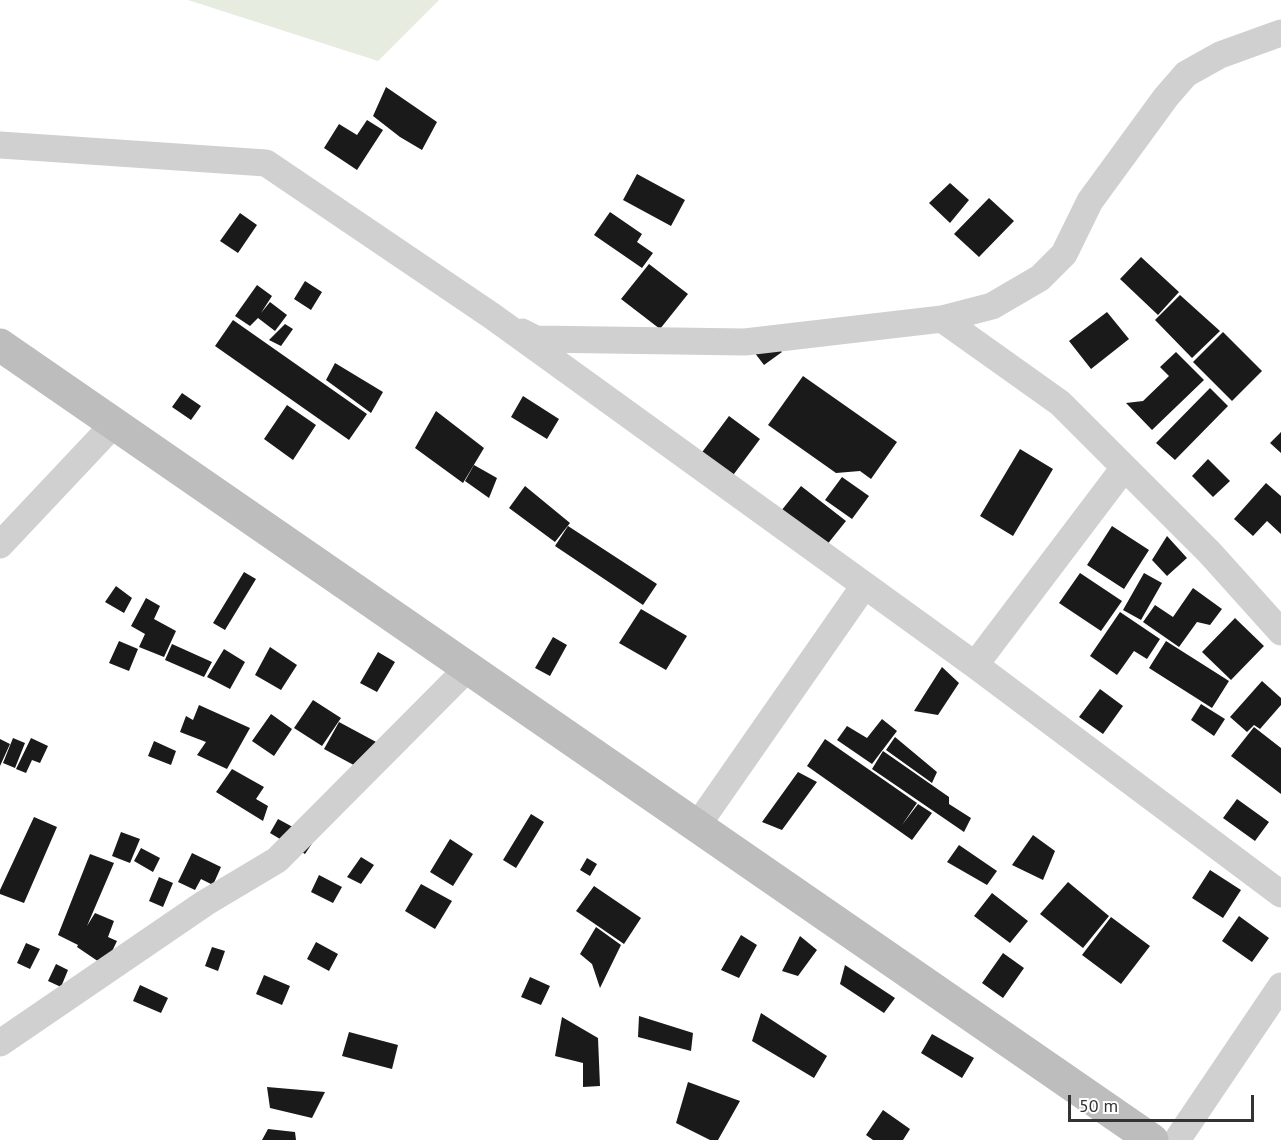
<!DOCTYPE html>
<style>
body{margin:0}
#map{position:relative;width:1281px;height:1140px;overflow:hidden;background:#fff;font-family:"PT Sans",sans-serif}
canvas{display:block}
.scale{position:absolute;left:1068px;top:1095px;width:186px;height:27px;box-sizing:border-box;border:3px solid #333;border-top:0;padding-left:8px;font-size:18px;line-height:21px;white-space:nowrap;color:#333;-webkit-text-stroke:4px #fff;paint-order:stroke}
</style>
<div id="map">
<canvas width="1281" height="1140"></canvas>
<div class="scale">50 m</div>
</div>
<script>
const g = document.querySelector('canvas').getContext('2d');
g.lineJoin = 'round';
function fillPath(path, color) {
  g.fillStyle = color;
  g.fill(path, 'evenodd');
}
function poly(rows) {
  const path = new Path2D();
  for (const r of rows) {
    path.moveTo(r[0], r[1]);
    for (let i = 2; i < r.length; i += 2) path.lineTo(r[i], r[i + 1]);
  }
  return path;
}
function trace(path, color, width, dash) {
  g.strokeStyle = color;
  g.lineWidth = width;
  g.lineCap = dash ? 'butt' : 'round';
  g.setLineDash(dash || []);
  g.stroke(path);
}
fillPath(poly([
 [188,0,439,0,378,61]
]), '#e6ecdf');
fillPath(poly([
 [386,87,437,122,422,150,400,137,373,116],
 [367,120,383,130,357,170,324,148,339,124,357,135],
 [637,174,685,200,671,226,623,200],
 [950,183,969,200,950,223,929,203],
 [989,198,1014,221,979,257,954,234],
 [610,212,642,234,637,242,653,253,642,268,594,235],
 [240,213,257,225,238,253,220,241],
 [1141,257,1179,292,1158,315,1120,279],
 [649,264,688,294,660,329,621,299],
 [305,281,322,292,311,310,294,299],
 [257,285,272,296,261,313,270,302,287,315,275,331,258,318,250,326,235,316],
 [1180,295,1220,331,1192,358,1155,320],
 [1107,312,1129,339,1091,369,1069,341],
 [233,320,367,414,349,440,215,346],
 [285,324,293,329,281,346,269,340],
 [1223,332,1262,371,1232,401,1193,362],
 [775,344,782,352,764,365,751,348],
 [1176,352,1204,380,1152,430,1126,403,1143,401,1169,376,1160,367],
 [335,363,383,392,371,413,326,380],
 [803,376,897,442,871,479,860,471,836,473,768,425],
 [1210,388,1228,406,1175,460,1156,443],
 [182,393,201,406,191,420,172,407],
 [523,396,559,419,547,439,511,417],
 [287,405,316,425,293,460,264,439],
 [436,411,484,448,463,483,415,448],
 [729,416,760,439,731,478,700,455],
 [1281,432,1281,453,1270,443],
 [1020,449,1053,469,1013,536,980,516],
 [1208,459,1230,481,1213,497,1192,476],
 [474,465,497,478,489,498,465,481],
 [842,477,869,496,852,519,825,500],
 [1266,483,1281,496,1281,534,1267,521,1253,536,1234,519],
 [525,486,570,523,555,542,509,508],
 [801,486,846,521,826,546,781,511],
 [568,526,657,584,643,605,555,546],
 [1112,526,1149,550,1124,589,1087,565],
 [1167,536,1187,558,1167,576,1152,560],
 [244,572,256,579,225,630,213,623],
 [1080,573,1122,601,1101,631,1059,603],
 [1144,573,1162,583,1141,620,1123,610],
 [116,586,132,598,124,613,105,602],
 [1193,588,1222,609,1210,625,1197,622,1179,647,1143,622,1155,605,1173,617],
 [146,598,160,606,154,619,176,631,164,657,139,647,145,634,131,626],
 [641,609,687,636,666,670,619,643],
 [1120,612,1160,639,1147,659,1134,651,1117,675,1090,656],
 [1235,618,1264,646,1231,680,1202,652],
 [553,637,567,645,550,676,535,668],
 [119,641,138,649,129,671,109,663],
 [1166,641,1229,681,1212,708,1149,668],
 [172,644,212,662,204,677,165,660],
 [270,647,297,665,281,690,255,675],
 [224,649,245,662,230,689,207,677],
 [378,652,395,662,377,692,360,683],
 [942,667,959,683,938,715,914,711],
 [1262,681,1281,698,1281,705,1260,729,1254,725,1247,732,1230,717],
 [1100,689,1123,706,1103,734,1079,717],
 [313,700,341,718,322,746,294,728],
 [1201,704,1225,719,1214,736,1191,720],
 [199,705,250,728,227,769,197,755,206,742,180,732,186,716,193,720],
 [271,714,292,729,274,756,252,741],
 [882,719,897,731,872,764,837,740,847,726,867,738],
 [339,722,391,750,376,777,324,749],
 [1254,727,1281,748,1281,794,1231,756],
 [895,737,937,772,932,783,886,750],
 [13,738,25,743,15,768,3,763],
 [31,738,48,746,40,763,32,760,26,773,16,769],
 [0,739,10,744,0,766],
 [825,739,917,803,902,825,918,804,932,813,912,840,807,766],
 [154,741,176,751,171,765,148,756],
 [883,751,949,797,949,804,971,818,964,832,872,769],
 [232,769,264,787,256,799,268,806,263,821,216,792],
 [798,772,817,782,782,830,762,822],
 [1237,799,1269,822,1255,841,1223,818],
 [531,814,544,822,516,868,503,860],
 [34,817,57,827,24,903,0,894,0,890],
 [278,819,315,839,305,854,270,833],
 [121,832,140,839,130,863,112,856],
 [1033,835,1055,851,1043,880,1012,865],
 [450,839,473,854,453,886,430,872],
 [959,845,997,871,987,885,947,862],
 [141,848,160,858,153,872,134,861],
 [192,853,221,867,213,885,201,879,195,890,178,882],
 [90,854,114,863,87,926,95,913,114,921,108,937,117,941,105,966,77,947,78,945,58,935],
 [361,857,374,865,361,884,347,877],
 [587,858,597,864,590,876,580,870],
 [1210,870,1241,890,1223,918,1192,898],
 [319,875,342,887,333,903,311,892],
 [159,877,173,883,163,907,149,901],
 [1068,882,1109,916,1083,948,1040,914],
 [421,884,452,901,435,929,405,911],
 [594,886,641,918,624,944,576,911],
 [992,893,1028,921,1010,943,974,916],
 [1239,916,1269,938,1252,962,1222,941],
 [1111,917,1150,946,1121,984,1082,955],
 [596,927,621,945,600,988,592,964,580,954],
 [741,935,757,945,739,978,721,970],
 [800,936,817,950,798,976,782,971],
 [316,942,338,954,329,971,307,959],
 [26,943,40,949,30,969,17,963],
 [212,947,225,951,218,971,205,966],
 [1003,953,1024,968,1003,998,982,983],
 [56,964,68,970,61,987,48,981],
 [845,965,895,998,884,1013,840,984],
 [264,975,290,986,282,1005,256,994],
 [530,977,550,986,541,1005,521,997],
 [140,985,168,998,161,1013,133,1001],
 [761,1013,827,1056,814,1078,752,1041],
 [639,1016,693,1033,691,1051,638,1037],
 [562,1017,598,1038,600,1086,583,1087,583,1063,555,1056],
 [349,1032,398,1045,392,1069,342,1056],
 [932,1034,974,1058,962,1078,921,1053],
 [688,1082,740,1101,718,1140,710,1140,676,1123],
 [267,1087,325,1092,312,1118,270,1108],
 [883,1110,910,1129,903,1140,873,1140,866,1135],
 [268,1129,295,1132,296,1140,262,1140]
]), '#1a1a1a');
trace(poly([
 [0,145,266,163,492,316,975,665,1281,894],
 [942,319,1060,403,1210,553,1281,632],
 [522,332,536,339,745,342,942,319,992,306,1040,278,1064,254,1090,201,1166,97,1186,74,1220,55,1281,33],
 [0,545,114,424],
 [975,665,1124,468],
 [697,826,864,586],
 [0,1043,205,903,277,860,468,668],
 [1177,1140,1281,986]
]), '#d0d0d0', 27);
trace(poly([
 [0,345,1152,1140]
]), '#bdbdbd', 33);
</script>
